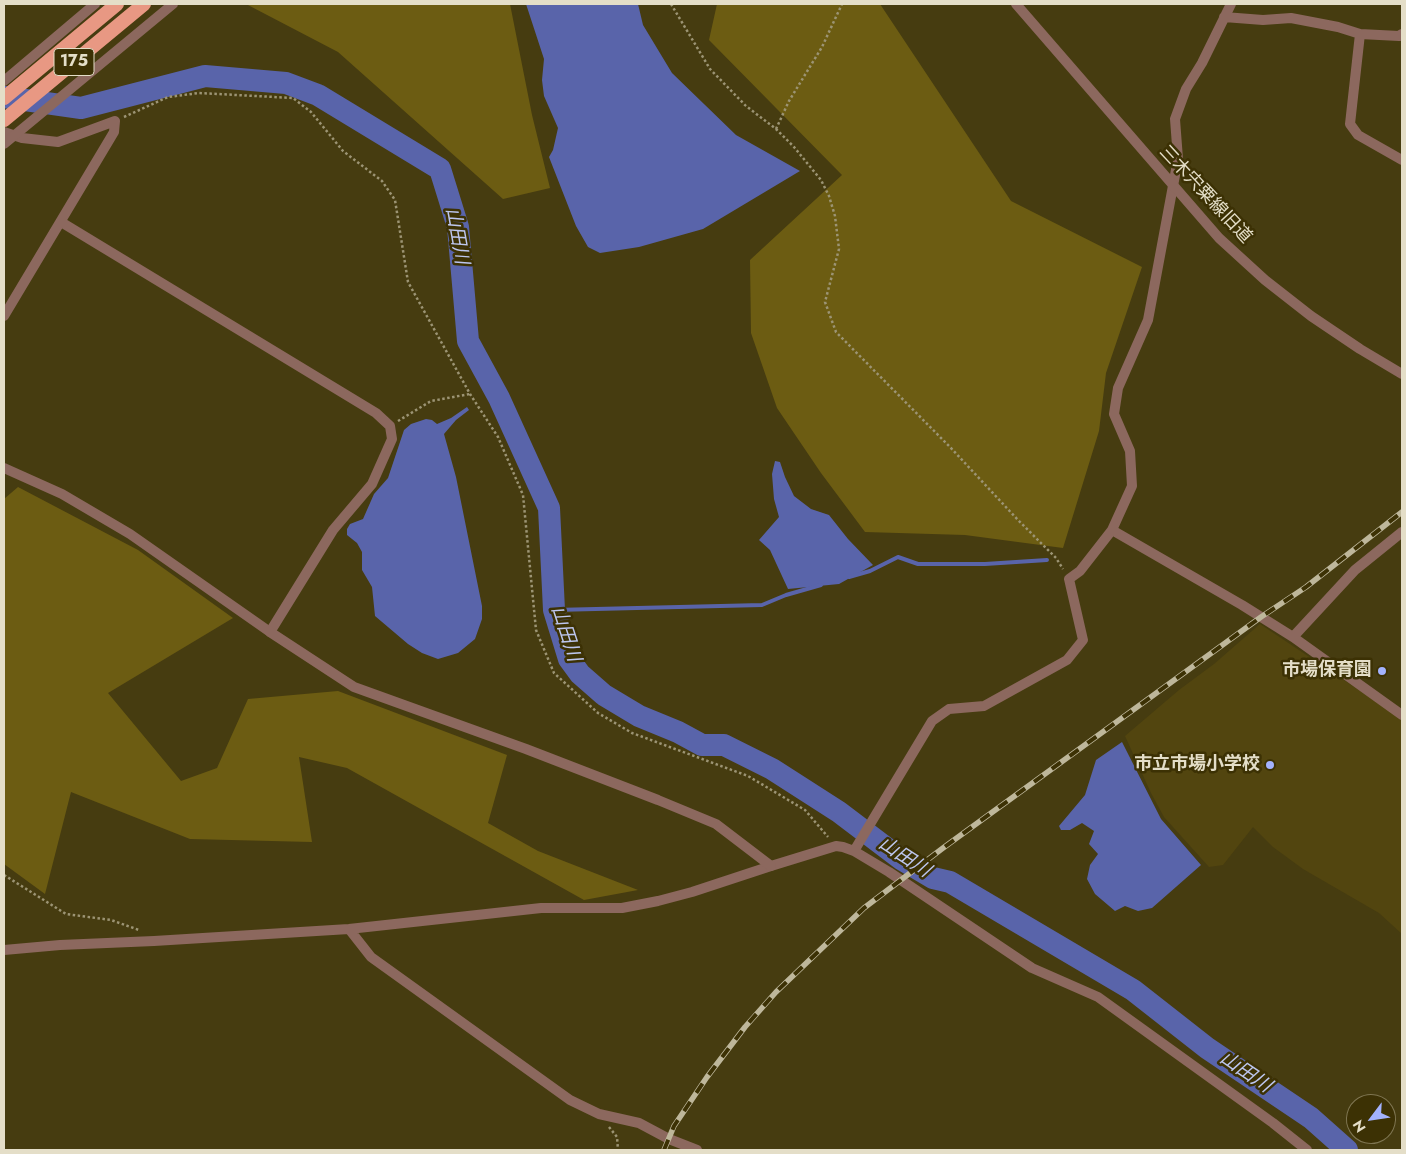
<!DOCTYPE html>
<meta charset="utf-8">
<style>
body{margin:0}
#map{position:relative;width:1406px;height:1154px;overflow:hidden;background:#463c10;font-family:Jost,sans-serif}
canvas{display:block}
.frame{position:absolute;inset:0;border:5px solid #e4dec8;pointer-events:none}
.north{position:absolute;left:1346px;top:1094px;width:50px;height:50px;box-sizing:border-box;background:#3c3104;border:1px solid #7f7652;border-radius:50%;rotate:239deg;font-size:14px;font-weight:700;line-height:20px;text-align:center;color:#e4dec8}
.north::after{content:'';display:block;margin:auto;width:18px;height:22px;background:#a3b2fd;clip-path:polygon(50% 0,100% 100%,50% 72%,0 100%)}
</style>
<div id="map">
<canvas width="1406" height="1154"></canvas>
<div class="frame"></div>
<div class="north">N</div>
</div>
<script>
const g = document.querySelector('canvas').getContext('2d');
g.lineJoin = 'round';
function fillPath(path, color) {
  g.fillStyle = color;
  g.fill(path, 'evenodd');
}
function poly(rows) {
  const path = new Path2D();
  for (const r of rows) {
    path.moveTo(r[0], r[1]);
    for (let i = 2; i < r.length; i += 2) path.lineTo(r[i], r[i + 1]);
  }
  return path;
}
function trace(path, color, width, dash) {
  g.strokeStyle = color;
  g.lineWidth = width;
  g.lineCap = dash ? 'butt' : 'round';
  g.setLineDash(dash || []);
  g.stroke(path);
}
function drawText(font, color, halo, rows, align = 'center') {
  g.font = font + ' Jost,"Noto Sans JP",sans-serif';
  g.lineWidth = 5;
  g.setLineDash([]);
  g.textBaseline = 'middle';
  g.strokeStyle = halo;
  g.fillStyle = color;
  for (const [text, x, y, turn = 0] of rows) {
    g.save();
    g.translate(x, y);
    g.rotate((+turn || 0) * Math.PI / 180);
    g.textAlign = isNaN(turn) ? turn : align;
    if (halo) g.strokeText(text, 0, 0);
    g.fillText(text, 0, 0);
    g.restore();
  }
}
fillPath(poly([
 [1260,624,1402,719,1402,934,1379,913,1303,869,1273,847,1253,827,1223,865,1209,867,1164,817,1151,793,1125,736,1179,690,1214,664]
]), '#52450f');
fillPath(poly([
 [246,4,510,4,532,115,550,188,503,199,338,52],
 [717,4,880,4,1011,201,1142,267,1106,373,1099,431,1063,548,965,535,865,532,821,473,777,408,751,333,750,260,842,175,709,40],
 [18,487,138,550,233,618,108,693,181,781,217,768,248,699,338,691,507,755,488,823,538,851,638,890,584,900,347,768,299,757,312,842,190,839,71,792,45,894,4,864,4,499]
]), '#6c5c12');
fillPath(poly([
 [526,4,638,4,643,25,672,73,736,135,800,171,703,229,639,247,600,253,588,247,576,226,549,157,553,150,558,128,544,96,542,80,544,59],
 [467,407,469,410,456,420,444,434,456,477,482,606,482,619,475,639,458,653,438,659,422,653,408,644,375,616,372,587,362,570,362,552,357,543,347,535,347,529,350,524,363,519,374,494,388,478,404,430,411,424,426,419,432,420,437,424,451,418],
 [775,461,780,462,785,477,794,496,811,509,829,515,848,539,873,565,839,584,788,589,770,550,759,540,779,517,774,499,772,474],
 [1122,742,1161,819,1201,865,1152,908,1138,911,1125,906,1115,911,1095,894,1087,879,1090,865,1098,854,1089,844,1094,831,1082,823,1070,830,1061,830,1059,826,1085,795,1096,760]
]), '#5964aa');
trace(poly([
 [849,577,870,571,898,557,918,564,985,564,1047,560],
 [554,610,762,605,786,595,821,585]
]), '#5964aa', 4);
trace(poly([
 [4,97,81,108,205,76,286,83,318,95,440,169,458,227,468,341,499,398,549,508,554,610,569,659,580,674,604,695,639,716,678,732,702,745,724,745,772,769,839,812,901,859,933,878,950,882,1133,990,1207,1048,1311,1118,1347,1150]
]), '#5964aa', 22);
trace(poly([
 [671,4,710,69,746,106,776,129,794,147,821,180,829,196,835,216,839,249,825,302,836,332,950,447,1018,520,1056,558,1063,569],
 [124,117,168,97,199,93,293,98,311,112,343,151,382,181,395,200,408,282,470,394,498,437,523,495,536,630,554,673,598,713,632,733,748,776,805,810,828,837],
 [776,129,789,101,822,47,842,4],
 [398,421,431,401,470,394],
 [4,875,66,914,111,920,139,930],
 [609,1127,617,1137,618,1150]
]), '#9c9474', 2.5, [2.5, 2.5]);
trace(poly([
 [1224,17,1263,20,1291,18,1338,27,1360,34,1399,36,1402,34],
 [1360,34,1350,124,1358,135,1402,160],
 [4,81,95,4],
 [4,132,22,138,58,142,115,121,114,132,4,316],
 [61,222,376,413,390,426,392,439,372,484,333,530,270,632],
 [1112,530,1242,605,1293,637,1402,715],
 [1293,637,1355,570,1402,532],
 [854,851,932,721,949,709,984,706,1067,660,1083,640,1069,579,1080,571,1112,530,1132,486,1130,451,1114,414,1118,388,1148,320,1178,159,1175,119,1186,89,1202,63,1231,4],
 [349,929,371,957,570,1100,599,1114,639,1123,669,1139,697,1150],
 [4,950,60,945,154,941,349,929,541,908,622,908,658,901,692,892,771,866,836,846,843,847,854,851,889,872,1032,968,1098,997,1273,1123,1307,1150]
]), '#8c685e', 10);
trace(poly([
 [1016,4,1219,238,1265,280,1311,316,1360,349,1402,374],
 [4,468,62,494,130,534,270,632,354,687,526,749,658,800,716,824,771,866]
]), '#8c685e', 10);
trace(poly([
 [4,98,117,4],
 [4,120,144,4]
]), '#e89883', 14);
const rail = poly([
 [664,1150,674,1126,707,1077,745,1027,776,992,864,908,943,848,1261,617,1306,587,1402,512]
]);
trace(rail, '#beb79b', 5.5);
trace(rail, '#3c3104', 4, [11]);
trace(poly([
 [4,144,173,4]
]), '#8c685e', 10);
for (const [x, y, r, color] of [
 [1382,671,5,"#a3b2fd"],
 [1270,765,5,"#a3b2fd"]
]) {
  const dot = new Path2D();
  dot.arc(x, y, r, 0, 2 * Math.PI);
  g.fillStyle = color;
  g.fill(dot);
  trace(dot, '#3c3104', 2);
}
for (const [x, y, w] of [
 [74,62,40]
]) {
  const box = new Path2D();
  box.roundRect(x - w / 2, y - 13.5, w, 27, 4);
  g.fillStyle = '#3c3104';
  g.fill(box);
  trace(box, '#e4dec8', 1);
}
drawText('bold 16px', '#e4dec8', null, [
 ["175",74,62]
]);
drawText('18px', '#e4dec8', '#3c3104', [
 ["三木宍粟線旧道",1205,195,47]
]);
drawText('bold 18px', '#e4dec8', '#3c3104', [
 ["市場保育園",1372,671],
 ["市立市場小学校",1260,765]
], 'right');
drawText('italic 19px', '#bdc6ee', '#3c3104', [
 ["山田川",456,236,80],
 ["山田川",565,634,72],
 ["山田川",904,858,33],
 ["山田川",1245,1073,34]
]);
</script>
